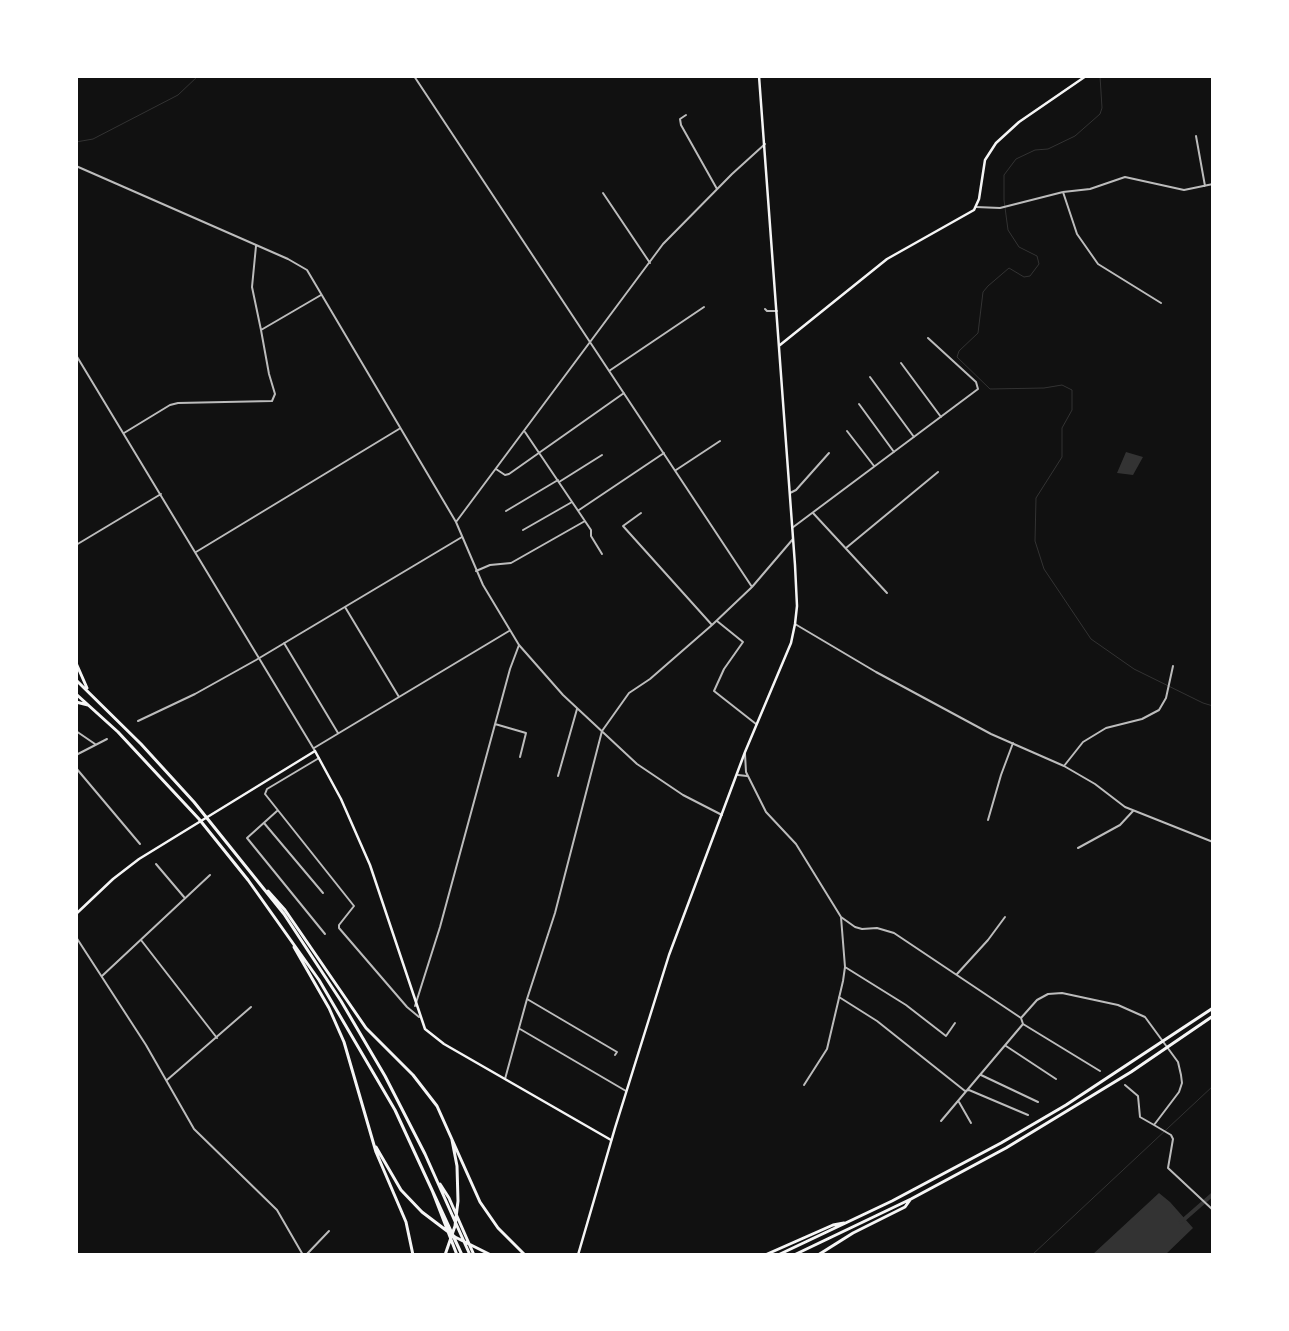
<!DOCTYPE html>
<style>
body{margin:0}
#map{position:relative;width:1289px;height:1331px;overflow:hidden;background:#111;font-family:Barlow,sans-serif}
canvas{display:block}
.frame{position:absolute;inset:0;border:78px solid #fff;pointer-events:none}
</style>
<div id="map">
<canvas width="1289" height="1331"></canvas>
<div class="frame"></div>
</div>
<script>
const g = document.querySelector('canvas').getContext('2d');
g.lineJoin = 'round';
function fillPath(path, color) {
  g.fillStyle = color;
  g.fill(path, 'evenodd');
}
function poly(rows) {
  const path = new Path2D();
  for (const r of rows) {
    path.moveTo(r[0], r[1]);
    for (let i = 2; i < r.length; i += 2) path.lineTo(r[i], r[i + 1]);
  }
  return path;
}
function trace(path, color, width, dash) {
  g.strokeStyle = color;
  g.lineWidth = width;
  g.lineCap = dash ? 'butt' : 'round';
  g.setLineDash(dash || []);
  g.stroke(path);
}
fillPath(poly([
 [1126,452,1143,457,1133,475,1117,473],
 [1159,1193,1170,1202,1193,1228,1165,1255,1092,1255]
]), '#333');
trace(poly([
 [1100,76,1102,108,1100,114,1075,136,1048,149,1035,150,1016,159,1004,175,1004,200,1008,230,1019,247,1037,256,1039,264,1030,276,1024,277,1009,268,988,286,983,292,978,333,959,351,957,357,990,389,1044,388,1062,385,1072,390,1072,410,1062,428,1062,457,1036,498,1035,541,1044,569,1091,639,1134,669,1203,703,1213,706],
 [76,142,93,139,178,95,198,76],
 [1032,1255,1213,1086]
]), '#333', 1);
trace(poly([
 [1181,1222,1213,1194]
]), '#333', 4);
trace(poly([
 [414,76,752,587],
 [686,115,680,119,681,125,717,189],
 [1196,136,1205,186],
 [76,166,288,259,307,270,456,522,483,585,519,645,563,695,637,764,683,795,722,815],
 [1063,192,1077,234,1098,264,1161,303],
 [603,193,650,263],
 [976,207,1000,208,1063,192,1090,189,1125,177,1184,190,1213,184],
 [256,246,252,287,261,330,321,295],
 [765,309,767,311,777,311],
 [76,355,315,751],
 [901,363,941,417],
 [609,371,704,307],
 [870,377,914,437],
 [859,404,894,452],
 [847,431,874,466],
 [525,432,591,530,591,536,602,554],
 [124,433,170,405,178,403,272,401,275,394,269,374,261,330],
 [496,469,505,475,509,474,624,393],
 [676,470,720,441],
 [559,482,602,455],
 [790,493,796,490,829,453],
 [579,510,664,453],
 [506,511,558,480],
 [641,513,623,526,712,625],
 [813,513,887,593],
 [456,522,663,244,732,174,765,144],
 [792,528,978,389,976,382,928,338],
 [523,530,572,502],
 [76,545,161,494],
 [846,548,938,472],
 [196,552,399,429],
 [476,571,490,565,511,563,585,521],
 [345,607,399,697],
 [717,621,743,642,724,669,714,691,756,724],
 [795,624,876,672,991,734,1064,766,1095,784,1125,807,1213,842],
 [284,643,338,733],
 [138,721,195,694,256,660,462,537],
 [495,724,526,733,520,757],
 [76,731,95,744],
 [314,748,509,631],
 [745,754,746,772,766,812,796,844,841,917,855,927,862,929,877,928,894,933,1021,1018],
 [76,755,107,739],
 [319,758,267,789,265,794,354,906,339,925,339,928,407,1007,419,1017],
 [1064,766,1083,742,1106,728,1142,719,1159,710,1166,698,1173,666],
 [76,768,140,844],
 [738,775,747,776],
 [558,776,577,709],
 [277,811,247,838,325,934],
 [988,820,1001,775,1013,743],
 [264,823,323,893],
 [1078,848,1120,825,1133,811],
 [156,864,184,897],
 [76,937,146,1045,194,1129,277,1210,303,1255],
 [141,940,217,1038],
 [845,967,906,1005,946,1036,955,1023],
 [957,974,988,940,1005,917],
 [102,976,210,875],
 [839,997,877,1021,965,1091,969,1090,1028,1115],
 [527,999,617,1052,615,1055],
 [415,1006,440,927,510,669,519,645],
 [1021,1018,1037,1000,1048,994,1062,993,1118,1005,1145,1017,1178,1062,1181,1075,1182,1083,1179,1092,1154,1125,1171,1135,1173,1139,1168,1168,1213,1210],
 [1023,1024,1100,1071],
 [520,1029,626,1091],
 [1006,1046,1056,1079],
 [981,1075,1038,1102],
 [505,1079,527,999,555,913,602,731,629,693,650,679,712,625,752,587,793,539],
 [167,1080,251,1007],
 [804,1085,827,1049,843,981,845,967,841,917],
 [1125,1085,1138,1096,1140,1117,1154,1125],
 [959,1102,971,1123],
 [941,1121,1023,1024,1021,1018],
 [306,1255,329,1231]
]), '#bcbcbc', 2);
trace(poly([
 [780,345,887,259,974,210,979,199,985,160,996,143,1019,122,1086,76],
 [76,914,113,879,139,859,315,751,341,799,370,865,425,1029,444,1044,611,1140]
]), '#f5f5f5', 2.5);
trace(poly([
 [578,1255,615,1128,669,955,745,752,791,643,795,624,797,606,795,565,759,76]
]), '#f5f5f5', 2.5);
trace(poly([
 [76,663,87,688],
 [76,680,141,744,194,802,284,914,341,1001,385,1076,425,1154,470,1255],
 [76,694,118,732,199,819,248,880,319,980,395,1110,462,1255],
 [76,702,88,705],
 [268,891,285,910,366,1028,413,1075,437,1106,480,1202,498,1228,525,1255],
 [294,947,329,1008,344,1042,376,1152,406,1222,413,1255],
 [376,1147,401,1190,422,1212,455,1237,491,1255],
 [440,1184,449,1198,474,1255],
 [432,1190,457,1255],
 [445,1255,455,1226,458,1201,457,1166,452,1140],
 [765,1255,833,1225,844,1223],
 [778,1255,892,1201,1001,1143,1066,1105,1213,1008],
 [794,1255,911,1199,1006,1148,1131,1072,1213,1016],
 [818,1255,853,1233,905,1207,910,1200]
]), '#f5f5f5', 3);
</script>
